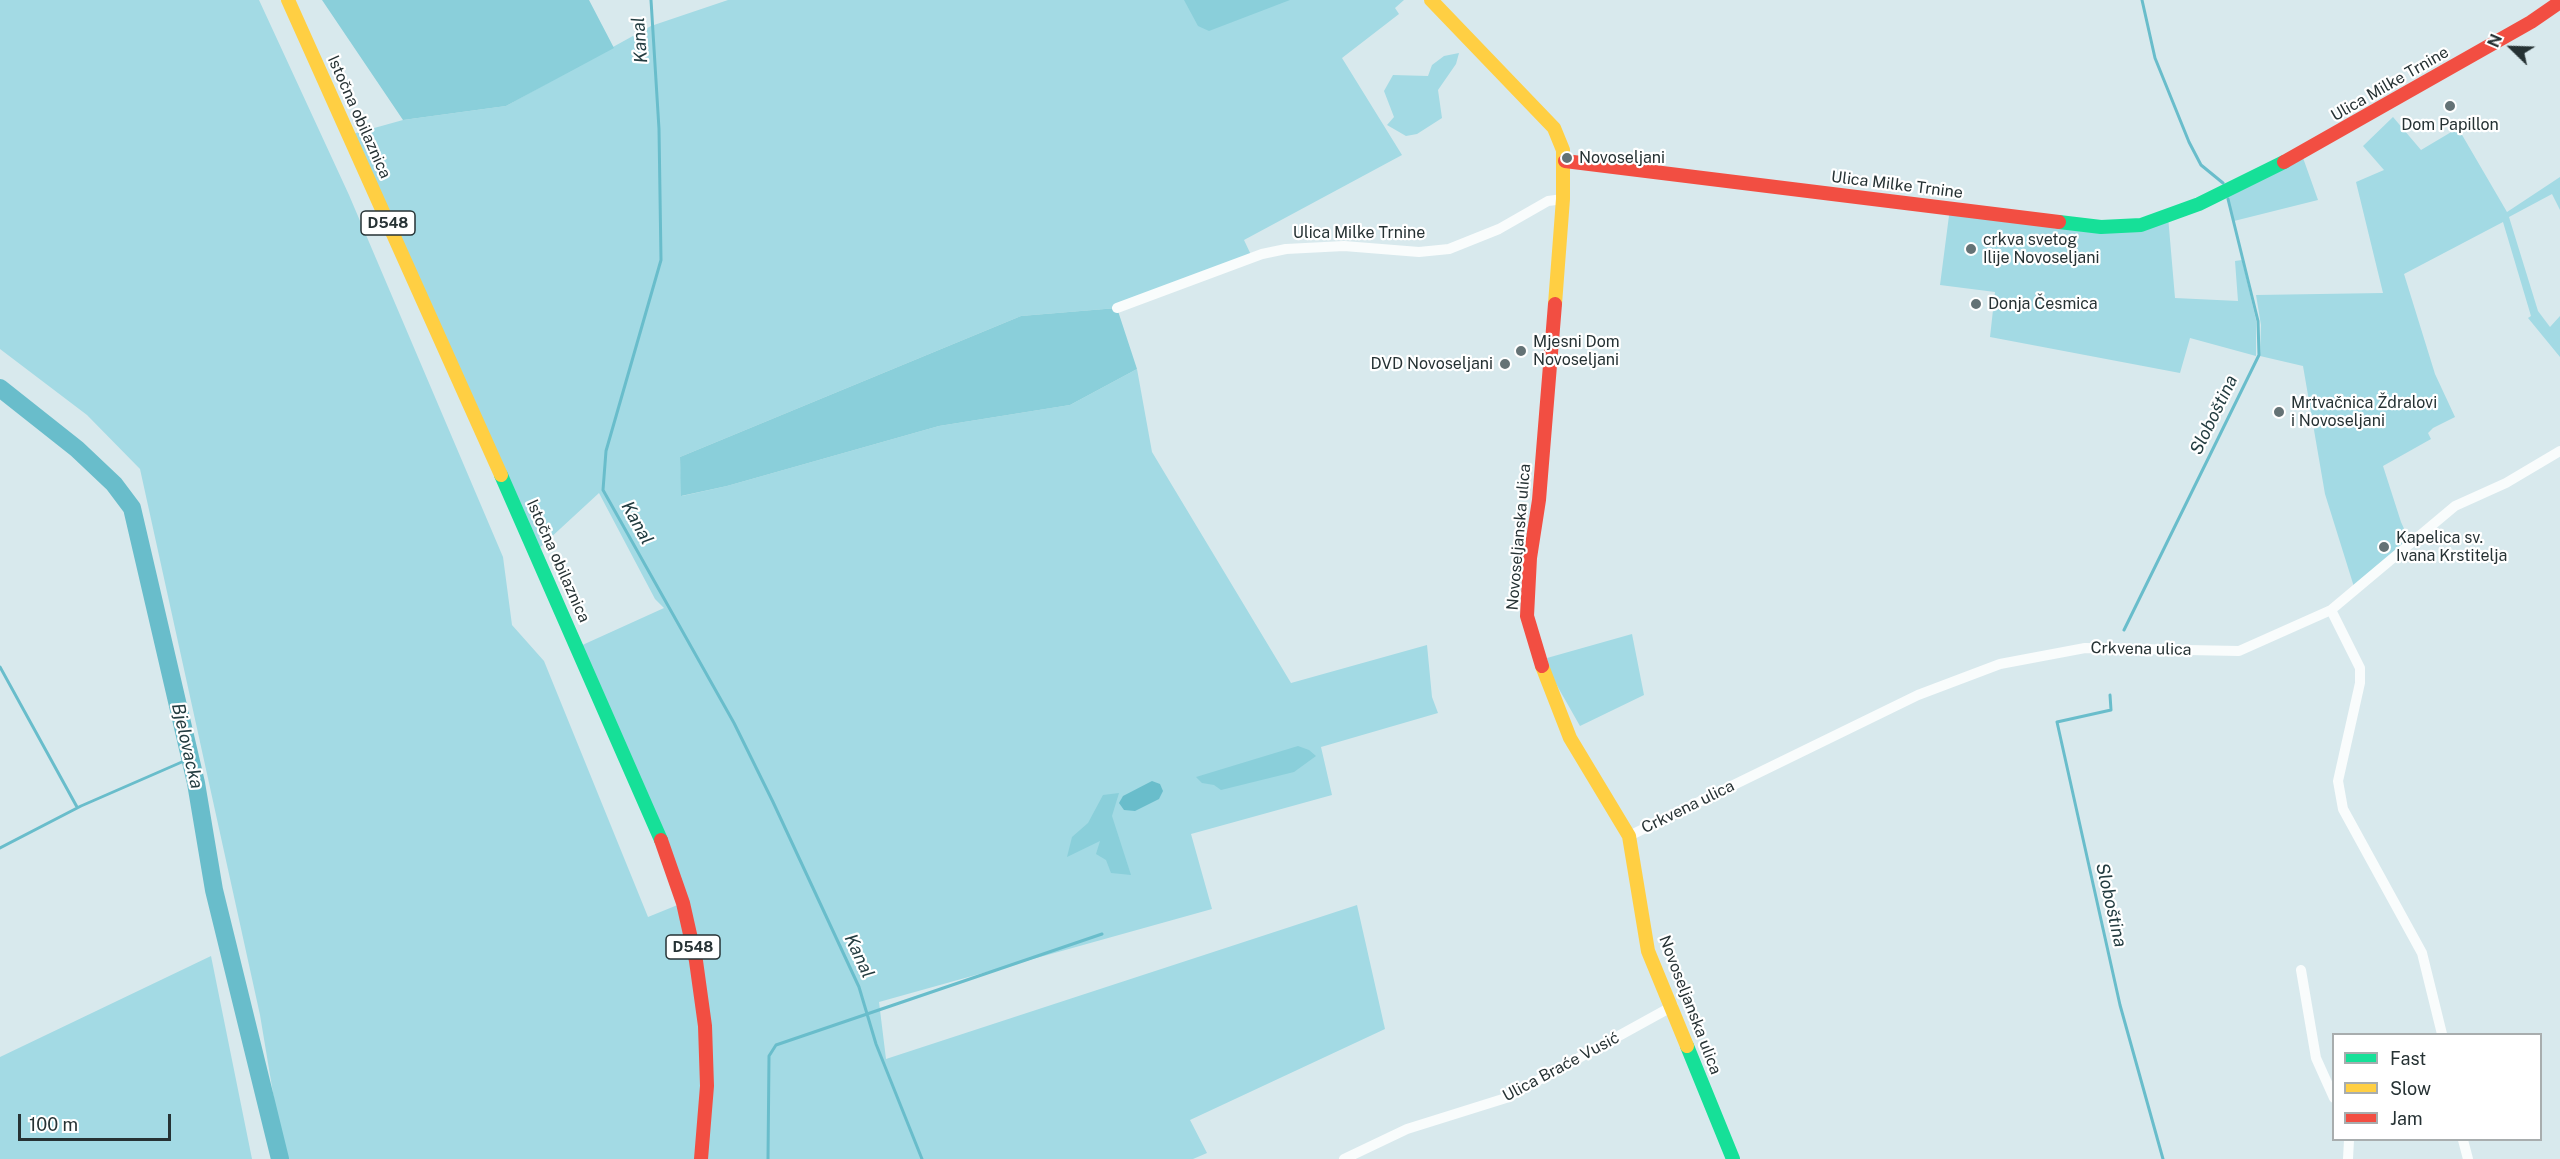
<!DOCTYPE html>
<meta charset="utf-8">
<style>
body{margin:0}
#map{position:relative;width:2560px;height:1159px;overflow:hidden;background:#d8e9ed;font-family:"Public Sans",sans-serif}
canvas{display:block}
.legend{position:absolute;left:2332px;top:1033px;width:210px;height:108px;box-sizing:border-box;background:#fff;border:2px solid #a8adae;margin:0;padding:8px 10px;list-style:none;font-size:18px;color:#263234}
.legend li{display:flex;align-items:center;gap:12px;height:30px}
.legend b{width:30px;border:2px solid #a8adae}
.north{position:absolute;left:2482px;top:18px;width:60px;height:60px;-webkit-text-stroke:4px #fff;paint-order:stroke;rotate:293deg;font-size:16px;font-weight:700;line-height:24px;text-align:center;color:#263234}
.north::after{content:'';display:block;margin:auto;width:21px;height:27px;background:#263234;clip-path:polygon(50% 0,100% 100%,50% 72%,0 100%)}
.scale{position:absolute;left:18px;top:1114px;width:153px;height:27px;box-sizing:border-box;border:3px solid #263234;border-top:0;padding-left:8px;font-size:18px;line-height:21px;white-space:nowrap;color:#263234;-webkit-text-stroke:4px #fff;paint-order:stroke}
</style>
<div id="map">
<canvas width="2560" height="1159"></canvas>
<ul class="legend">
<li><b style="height:8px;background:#16e098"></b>Fast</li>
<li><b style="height:8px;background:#ffcf43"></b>Slow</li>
<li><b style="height:8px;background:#f24e42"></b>Jam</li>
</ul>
<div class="north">N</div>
<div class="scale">100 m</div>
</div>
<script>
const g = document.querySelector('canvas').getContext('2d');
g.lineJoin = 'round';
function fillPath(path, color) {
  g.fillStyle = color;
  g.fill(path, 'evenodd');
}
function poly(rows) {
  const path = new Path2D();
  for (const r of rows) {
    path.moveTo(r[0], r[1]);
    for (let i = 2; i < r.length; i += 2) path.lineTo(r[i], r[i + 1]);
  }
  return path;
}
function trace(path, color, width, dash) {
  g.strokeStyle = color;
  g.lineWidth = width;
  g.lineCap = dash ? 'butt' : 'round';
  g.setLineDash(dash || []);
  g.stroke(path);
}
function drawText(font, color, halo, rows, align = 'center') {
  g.font = font + ' "Public Sans",sans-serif';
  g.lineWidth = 4.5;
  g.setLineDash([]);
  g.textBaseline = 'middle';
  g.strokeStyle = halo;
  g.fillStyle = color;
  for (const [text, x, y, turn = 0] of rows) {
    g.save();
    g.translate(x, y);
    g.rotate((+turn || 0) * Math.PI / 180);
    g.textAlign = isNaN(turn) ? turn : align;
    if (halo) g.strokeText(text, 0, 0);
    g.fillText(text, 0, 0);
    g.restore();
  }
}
fillPath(poly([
 [0,0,259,0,349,195,503,557,512,625,544,661,648,917,680,904,578,647,664,608,655,599,599,493,535,552,349,135,403,120,506,106,651,26,728,0,1404,0,1395,8,1399,14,1342,58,1402,155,1244,240,1252,257,1117,308,1021,316,680,457,682,496,727,486,939,426,1070,405,1137,369,1152,452,1291,683,1427,645,1432,697,1438,713,1321,747,1332,795,1191,834,1212,909,879,1002,886,1059,1357,905,1385,1029,1190,1120,1207,1153,1193,1159,284,1159,260,1015,140,469,87,415,0,349],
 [1459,53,1456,64,1438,90,1442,118,1417,134,1406,136,1387,125,1394,117,1384,91,1393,75,1428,76,1432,65,1444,56],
 [2393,117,2421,150,2458,128,2507,212,2560,177,2560,210,2552,194,2509,217,2538,311,2550,327,2560,316,2560,357,2528,318,2531,316,2503,222,2404,274,2435,374,2455,417,2433,428,2428,433,2431,439,2383,466,2401,522,2411,544,2355,590,2325,494,2303,366,2260,356,2261,325,2256,295,2383,293,2356,182,2384,170,2363,146],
 [2302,155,2318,200,2234,221,2226,192],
 [1950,208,2101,227,2168,216,2175,298,2238,301,2235,261,2242,260,2256,320,2256,356,2190,338,2180,373,1990,337,1995,292,1940,285],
 [1632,634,1644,695,1580,726,1551,675,1547,658],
 [211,956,252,1159,0,1159,0,1057]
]), '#a3dae4');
fillPath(poly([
 [322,0,589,0,614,48,506,106,403,120],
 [1184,0,1290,0,1209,31,1198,26],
 [1117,308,1137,369,1070,405,939,426,727,486,681,496,680,457,1021,316],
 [1298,746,1309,750,1316,756,1294,772,1221,790,1214,785,1202,783,1196,777],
 [1119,793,1112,816,1131,875,1111,873,1106,860,1096,854,1100,841,1067,857,1072,837,1088,823,1103,795]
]), '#8acfda');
fillPath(poly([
 [1152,781,1160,784,1163,791,1159,799,1135,811,1124,810,1119,803,1123,796]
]), '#69bdcb');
trace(poly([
 [651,0,659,129,661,260,606,451,603,490,734,723,773,802,859,987,876,1044,922,1159],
 [2142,0,2155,58,2189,142,2201,165,2223,183],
 [2124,630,2259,355,2258,321,2228,199],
 [0,667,77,807],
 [2110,695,2111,710,2057,722,2120,1005,2163,1159],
 [0,848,81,806,191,758],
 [768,1159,769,1056,776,1045,1102,934]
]), '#69bdcb', 3);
trace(poly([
 [0,388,77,449,114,484,132,508,196,783,214,890,280,1159]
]), '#69bdcb', 18);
trace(poly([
 [1117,308,1262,254,1286,249,1344,246,1419,252,1449,249,1499,229,1548,201,1563,199],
 [2331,610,2360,668,2360,683,2338,781,2343,809,2422,953,2442,1034],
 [1629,836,1918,695,2000,664,2085,648,2239,651,2331,610,2455,506,2506,483,2560,451],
 [2301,970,2316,1058,2334,1098],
 [2463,1140,2468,1159],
 [1344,1159,1407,1129,1506,1098,1673,1006],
 [2348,1159,2349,1140]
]), '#f9fcfc', 10);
trace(poly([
 [2059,222,2101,227,2141,225,2199,204,2284,162],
 [501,475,661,840],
 [1687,1046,1733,1159]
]), '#16e098', 14);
trace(poly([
 [288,0,501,475],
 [1431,0,1554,128,1563,150,1563,199,1555,304],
 [1542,666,1570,738,1629,836,1648,951,1687,1046]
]), '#ffcf43', 14);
trace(poly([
 [1565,161,2059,222],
 [2284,162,2531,22,2560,2],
 [1542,666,1527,616,1530,558,1539,500,1555,304],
 [661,840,683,903,696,961,705,1026,707,1086,701,1159]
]), '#f24e42', 14);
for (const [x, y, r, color] of [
 [2450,106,6,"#647275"],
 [1567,158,6,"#647275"],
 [1971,249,6,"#647275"],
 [1976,304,6,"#647275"],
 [1521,351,6,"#647275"],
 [1505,364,6,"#647275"],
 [2279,412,6,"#647275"],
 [2384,547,6,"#647275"]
]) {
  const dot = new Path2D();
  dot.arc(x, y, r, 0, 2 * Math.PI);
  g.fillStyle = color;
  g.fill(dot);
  trace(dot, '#fff', 2);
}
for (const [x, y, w] of [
 [388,223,54],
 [693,947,54]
]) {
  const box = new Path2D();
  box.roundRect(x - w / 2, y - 12, w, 24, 4.5);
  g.fillStyle = '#fff';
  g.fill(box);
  trace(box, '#263234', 1.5);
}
drawText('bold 15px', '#263234', null, [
 ["D548",388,223],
 ["D548",693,947]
]);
drawText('16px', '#263234', '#fff', [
 ["Ulica Milke Trnine",2390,84,-30],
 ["Istočna obilaznica",359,117,66],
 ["Ulica Milke Trnine",1897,185,7],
 ["Ulica Milke Trnine",1359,233],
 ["Novoseljanska ulica",1519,537,-85],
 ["Istočna obilaznica",558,561,66],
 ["Crkvena ulica",2141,649,1],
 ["Crkvena ulica",1688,807,-26],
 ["Novoseljanska ulica",1690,1005,69],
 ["Ulica Braće Vusić",1561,1067,-28]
]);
drawText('16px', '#263234', '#fff', [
 ["Dom Papillon",2450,125,"center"],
 ["Novoseljani",1579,158],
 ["crkva svetog",1983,240],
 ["Ilije Novoseljani",1983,258],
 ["Donja Česmica",1988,304],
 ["Mjesni Dom",1533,342],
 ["Novoseljani",1533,360],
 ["DVD Novoseljani",1493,364,"right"],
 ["Mrtvačnica Ždralovi",2291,403],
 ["i Novoseljani",2291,421],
 ["Kapelica sv.",2396,538],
 ["Ivana Krstitelja",2396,556]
], 'left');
drawText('italic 18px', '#233c40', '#fff', [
 ["Kanal",640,40,-94],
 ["Sloboština",2214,415,-64],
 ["Kanal",637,523,61],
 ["Bjelovacka",187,746,77],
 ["Sloboština",2111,905,77],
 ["Kanal",859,956,65]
]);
</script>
